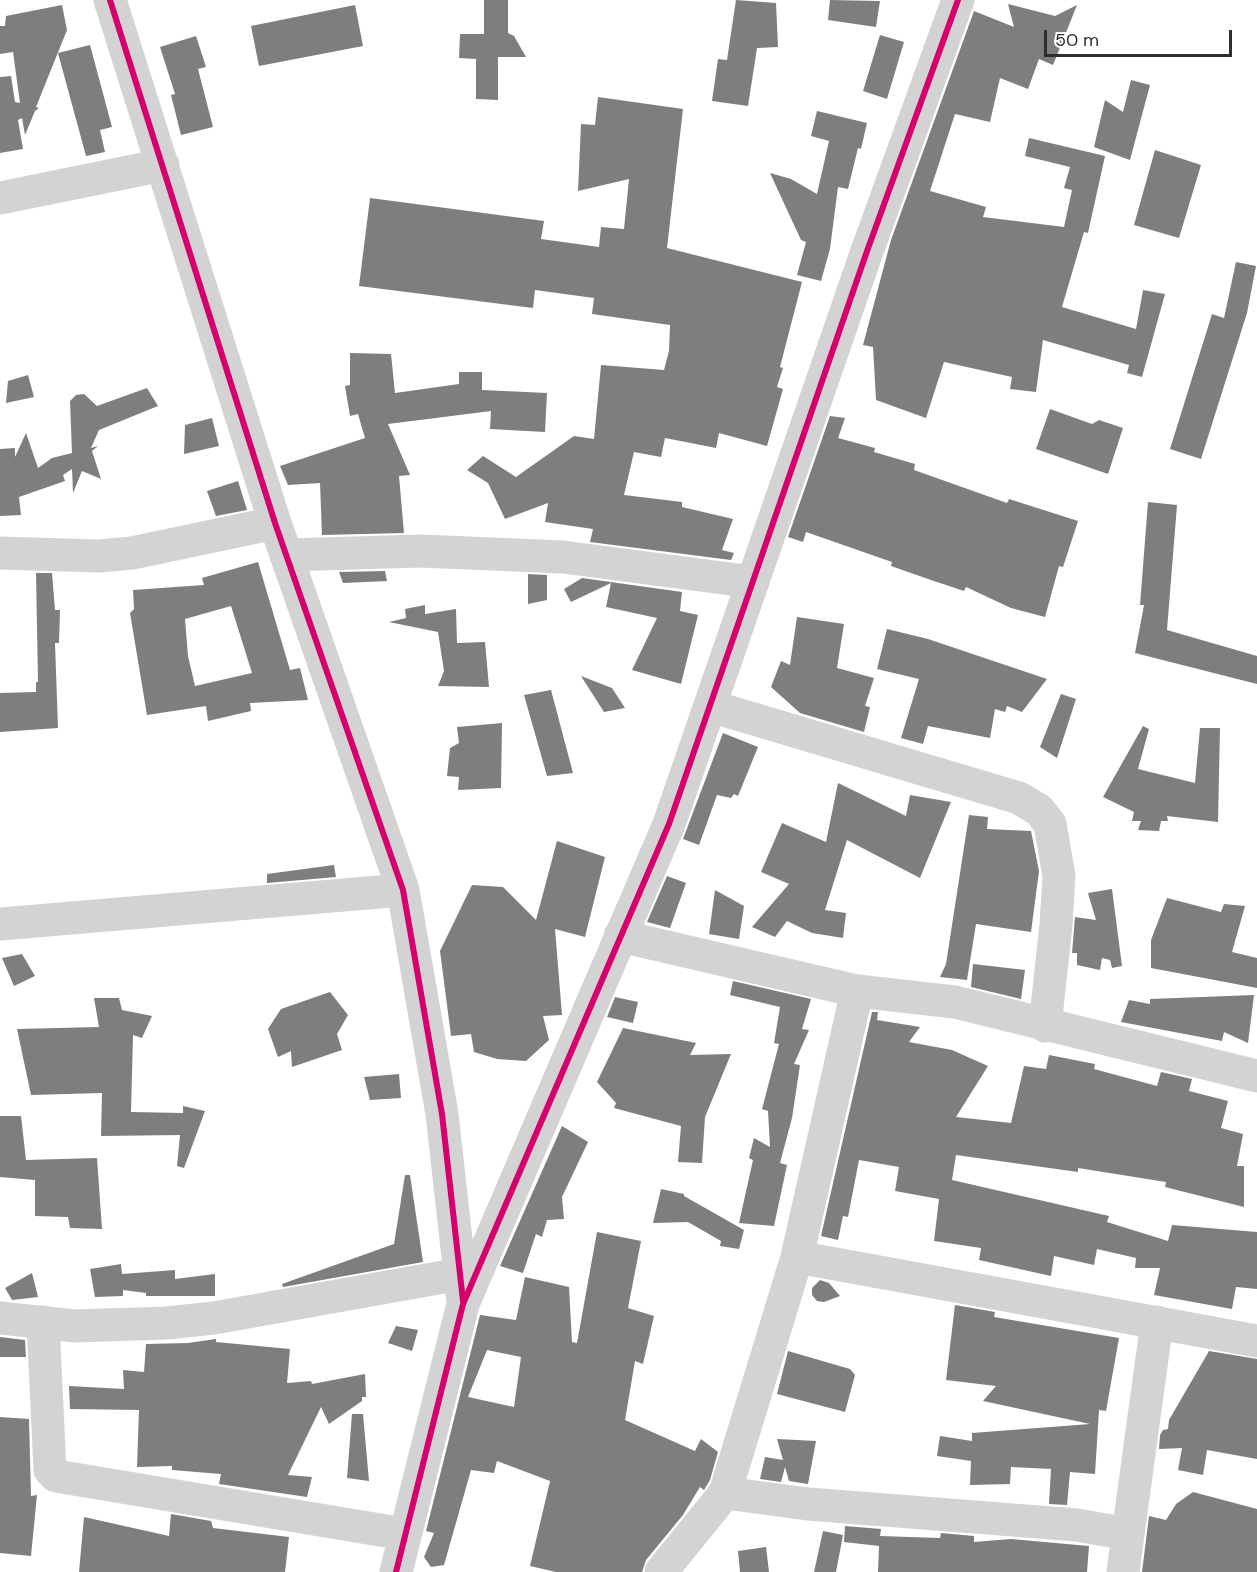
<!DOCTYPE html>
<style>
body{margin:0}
#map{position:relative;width:1257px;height:1572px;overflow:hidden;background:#fff;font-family:"DM Sans",sans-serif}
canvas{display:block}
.scale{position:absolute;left:1044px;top:30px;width:188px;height:27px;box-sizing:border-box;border:3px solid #2e2e2e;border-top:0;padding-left:8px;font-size:18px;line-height:21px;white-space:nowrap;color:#2e2e2e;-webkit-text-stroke:4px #fff;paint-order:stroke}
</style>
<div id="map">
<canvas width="1257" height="1572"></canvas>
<div class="scale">50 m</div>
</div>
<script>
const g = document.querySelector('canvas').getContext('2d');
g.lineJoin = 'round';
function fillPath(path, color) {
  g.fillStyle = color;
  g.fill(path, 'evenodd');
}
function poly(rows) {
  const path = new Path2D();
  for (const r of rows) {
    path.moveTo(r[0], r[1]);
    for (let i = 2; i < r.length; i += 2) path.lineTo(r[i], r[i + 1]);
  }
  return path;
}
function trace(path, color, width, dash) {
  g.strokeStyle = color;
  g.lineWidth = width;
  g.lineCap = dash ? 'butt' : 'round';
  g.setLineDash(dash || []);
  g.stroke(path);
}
fillPath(poly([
 [484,0,508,0,508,33,514,36,526,57,498,57,498,100,476,99,476,59,459,58,460,34,484,34],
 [736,0,776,3,778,47,757,48,748,106,712,101,718,59,727,60],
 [830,0,880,1,876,27,828,20],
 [1008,4,1055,16,1077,5,1053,65,1039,59,1028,89,1000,78,990,122,955,114,930,191,986,207,983,217,1064,227,1072,190,1064,188,1070,167,1025,156,1029,138,1105,156,1088,233,1084,232,1062,307,1136,329,1143,290,1165,294,1142,377,1127,373,1129,365,1043,340,1036,392,1010,389,1012,377,944,362,926,418,876,400,873,347,863,345,891,240,974,11,1014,27],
 [62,5,67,30,36,107,39,108,35,111,25,135,22,118,18,120,23,149,0,153,0,77,11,76,15,102,20,103,13,52,0,54,0,26,5,26,6,16],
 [355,5,363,46,259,66,251,26],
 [880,35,904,42,887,99,863,91],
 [196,36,206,67,198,69,213,127,181,135,171,95,175,94,160,47],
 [90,45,112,127,100,130,105,152,86,156,58,53],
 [1131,80,1150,85,1130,160,1094,147,1105,100,1123,112],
 [598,97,683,109,667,248,802,282,780,367,783,368,777,387,783,389,767,446,719,433,716,448,665,438,661,457,634,452,624,495,682,502,682,507,733,519,722,550,734,553,731,560,590,542,593,529,545,522,548,503,505,519,488,483,467,470,483,456,516,477,574,436,594,439,601,365,664,370,669,351,670,325,592,314,594,298,535,290,533,308,359,286,370,198,544,221,541,239,599,247,601,227,624,229,629,179,578,191,581,124,595,125],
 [817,111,867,123,861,149,858,148,848,189,838,187,830,249,821,281,797,275,806,242,801,240,770,173,791,179,817,194,829,141,811,136],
 [1155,150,1201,165,1179,238,1134,225],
 [1236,262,1256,266,1247,313,1201,459,1170,449,1212,314,1224,318],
 [350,353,391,354,395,393,459,384,459,372,482,372,482,390,547,393,545,432,490,429,491,411,388,424,410,475,399,476,404,533,322,535,320,483,288,485,280,466,365,438,358,414,350,416,345,386,350,385],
 [28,375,34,397,6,403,8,381],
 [147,388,158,406,99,430,91,448,98,446,92,451,101,479,82,471,73,493,72,469,63,475,65,481,19,497,21,515,0,516,0,449,15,448,15,457,26,433,38,468,52,458,72,453,70,401,76,395,84,394,97,406],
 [1050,409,1092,424,1099,420,1123,428,1108,474,1036,449],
 [830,416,845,418,838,438,875,448,874,452,915,464,914,470,1007,503,1009,499,1078,521,1063,567,1059,566,1045,617,1011,608,966,587,964,591,931,580,891,566,892,562,806,532,803,542,788,537],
 [212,418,219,446,184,454,185,425],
 [238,481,247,510,216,516,207,491],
 [1148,502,1177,505,1167,630,1257,656,1257,684,1135,653,1144,605,1140,605],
 [258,562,290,670,300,668,308,700,250,703,251,711,208,721,206,706,147,715,130,613,134,609,133,590,204,585,202,578],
 [231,606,252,673,195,686,188,656,185,619],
 [385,571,387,581,343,583,339,572],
 [36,573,52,573,55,610,60,610,59,643,55,643,58,728,0,732,0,693,36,692,36,682,38,682],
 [528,574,547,575,547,600,528,604],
 [582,578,682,592,680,611,698,615,681,684,632,670,657,618,606,607,611,583,571,602,564,589],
 [425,605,425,614,456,609,457,643,485,642,489,687,438,686,444,671,438,632,389,622,406,618,405,609],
 [797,617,844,624,837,668,874,678,865,706,870,707,864,732,800,713,771,687,781,661,790,665],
 [887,629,928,639,1047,679,1022,712,1007,706,1005,712,995,709,990,738,928,726,923,744,901,738,919,679,877,669],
 [581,676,612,688,625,708,604,712],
 [551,690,573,773,547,776,524,695],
 [1061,694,1076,699,1057,758,1040,747],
 [502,723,501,788,458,790,459,777,447,776,450,748,459,743,457,727],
 [1143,726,1149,729,1138,769,1195,783,1200,728,1220,728,1218,822,1167,816,1168,821,1161,821,1159,831,1138,830,1141,821,1132,821,1134,812,1103,797],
 [723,733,758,747,738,796,734,794,731,798,717,795,699,845,683,839],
 [838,783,906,816,910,795,951,802,920,878,847,840,825,910,846,913,843,938,812,933,787,921,775,937,752,927,789,884,761,872,782,823,826,842],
 [969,815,988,817,987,829,1031,831,1039,871,1031,932,976,924,967,980,940,977,946,964],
 [557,841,605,857,585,937,555,929,562,1015,543,1016,549,1040,526,1061,497,1059,474,1052,471,1034,451,1036,440,951,472,885,503,887,536,920],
 [334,865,336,877,267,883,267,874],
 [667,876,686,883,670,928,647,922],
 [1112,889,1122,966,1112,968,1110,960,1102,958,1100,970,1077,965,1077,953,1072,953,1075,917,1096,920,1088,893],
 [715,890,744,906,739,939,709,934],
 [1167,898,1221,912,1224,904,1245,906,1232,952,1257,958,1257,988,1151,968,1151,940],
 [22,954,35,976,14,986,2,958],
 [973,964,1025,970,1021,999,971,987],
 [733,981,811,999,802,1029,809,1030,794,1064,800,1065,792,1118,780,1163,787,1165,774,1226,739,1223,753,1160,749,1158,754,1138,770,1147,768,1111,762,1109,779,1044,774,1043,780,1007,730,995],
 [330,992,348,1015,337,1034,342,1050,292,1067,291,1051,278,1057,268,1029,281,1009],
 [1254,995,1248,1043,1224,1032,1222,1041,1121,1022,1129,1000,1150,1004,1150,999],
 [615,997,638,1002,633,1023,607,1017],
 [94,998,119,998,122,1010,152,1016,142,1038,133,1035,131,1112,183,1113,183,1106,205,1111,184,1168,177,1166,180,1135,101,1136,102,1093,31,1095,17,1029,99,1027],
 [872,1012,878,1012,877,1020,920,1027,909,1042,952,1050,988,1066,956,1117,1011,1123,1024,1066,1046,1069,1049,1055,1095,1064,1094,1069,1157,1086,1161,1072,1192,1079,1189,1091,1228,1101,1221,1128,1243,1134,1237,1166,1244,1166,1244,1207,1165,1187,1166,1182,1078,1168,1078,1172,956,1155,952,1180,1109,1216,1107,1222,1168,1241,1172,1225,1257,1232,1257,1289,1236,1287,1232,1309,1154,1295,1160,1268,1135,1268,1136,1258,1097,1249,1094,1265,1054,1256,1051,1276,979,1260,981,1248,934,1241,939,1199,895,1191,899,1167,859,1160,848,1217,843,1216,838,1240,821,1236],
 [623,1028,696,1043,690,1055,731,1054,705,1117,702,1163,678,1162,681,1126,614,1108,616,1103,597,1082],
 [399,1074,401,1098,370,1100,364,1077],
 [0,1116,21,1116,26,1160,97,1158,102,1229,70,1228,68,1217,35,1216,35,1180,0,1177],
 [562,1126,588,1142,562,1197,564,1219,547,1220,542,1237,536,1234,523,1273,500,1266],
 [405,1175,410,1175,423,1262,283,1287,282,1284,394,1244],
 [661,1189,684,1194,684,1196,744,1230,739,1249,720,1246,721,1241,688,1222,653,1223],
 [597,1232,641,1241,628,1308,654,1316,643,1364,635,1361,625,1420,695,1451,701,1439,718,1452,710,1480,704,1490,700,1487,683,1515,646,1560,642,1572,556,1572,530,1566,550,1481,497,1461,494,1473,471,1470,444,1565,431,1567,424,1557,434,1533,426,1531,480,1315,516,1320,525,1277,569,1287,572,1342,577,1343],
 [487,1350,521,1357,514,1407,468,1397],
 [121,1264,122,1274,175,1270,175,1279,215,1274,215,1296,146,1296,146,1293,123,1290,123,1296,95,1297,90,1269],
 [32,1273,38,1297,12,1300,5,1288],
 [820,1280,829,1283,840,1296,824,1302,817,1301,812,1295,812,1288],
 [955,1305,995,1312,994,1317,1119,1338,1106,1411,1099,1410,1095,1474,1070,1472,1067,1505,1049,1504,1051,1469,1011,1467,1010,1484,970,1485,971,1461,937,1456,940,1436,972,1441,972,1433,1090,1424,983,1401,996,1386,946,1380],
 [396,1326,418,1330,412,1351,388,1343],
 [0,1337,25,1340,26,1357,0,1357],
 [216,1339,216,1342,290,1349,287,1383,311,1381,312,1384,365,1374,366,1397,362,1397,362,1401,329,1424,321,1407,288,1475,312,1477,307,1497,219,1484,221,1474,172,1470,172,1466,137,1467,139,1410,70,1409,69,1386,124,1389,123,1370,144,1372,146,1344,188,1343],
 [788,1351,850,1369,855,1375,845,1412,777,1394],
 [1209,1351,1257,1359,1257,1459,1207,1450,1203,1475,1178,1470,1182,1448,1159,1449,1160,1435,1163,1430,1168,1429,1169,1420],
 [352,1414,363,1414,369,1481,347,1478],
 [0,1417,29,1419,31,1496,37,1495,31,1556,0,1553],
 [777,1439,816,1441,808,1484,789,1481,785,1467,781,1482,760,1479,765,1457,783,1460],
 [1193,1492,1257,1509,1257,1572,1142,1572,1149,1516,1166,1520,1176,1504],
 [171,1514,211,1521,213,1528,289,1537,285,1572,79,1572,84,1517,169,1536],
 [845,1526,881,1529,880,1536,940,1538,941,1533,974,1536,974,1542,1011,1539,1089,1546,1087,1572,878,1572,879,1546,844,1542],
 [823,1531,843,1535,836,1572,814,1572],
 [766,1547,769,1572,740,1572,738,1551]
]), '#7e7e7e');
trace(poly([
 [110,0,275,523,403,890,442,1114,463,1302],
 [0,198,163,165],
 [0,553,99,556,132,553,275,523],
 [286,555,421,551,563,557,753,582],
 [710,706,1019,798,1039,810,1050,824,1059,876,1056,925,1045,1026],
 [0,924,403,890],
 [620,936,857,991],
 [797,1257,1257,1341],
 [0,1318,75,1326,167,1323,214,1318,460,1274],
 [43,1322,50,1470,56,1476,404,1534],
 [725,1493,808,1504,1077,1525,1128,1534,1123,1572],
 [1128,1534,1157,1322],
 [396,1572,463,1304,669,824,866,254,958,0],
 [661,1572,725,1493,797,1257,857,991,955,1002,1257,1076]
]), '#d3d3d3', 33);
trace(poly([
 [110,0,275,523,403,890,442,1114,463,1301],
 [396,1572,463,1304,669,824,866,254,958,0]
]), '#d6006c', 6);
</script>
